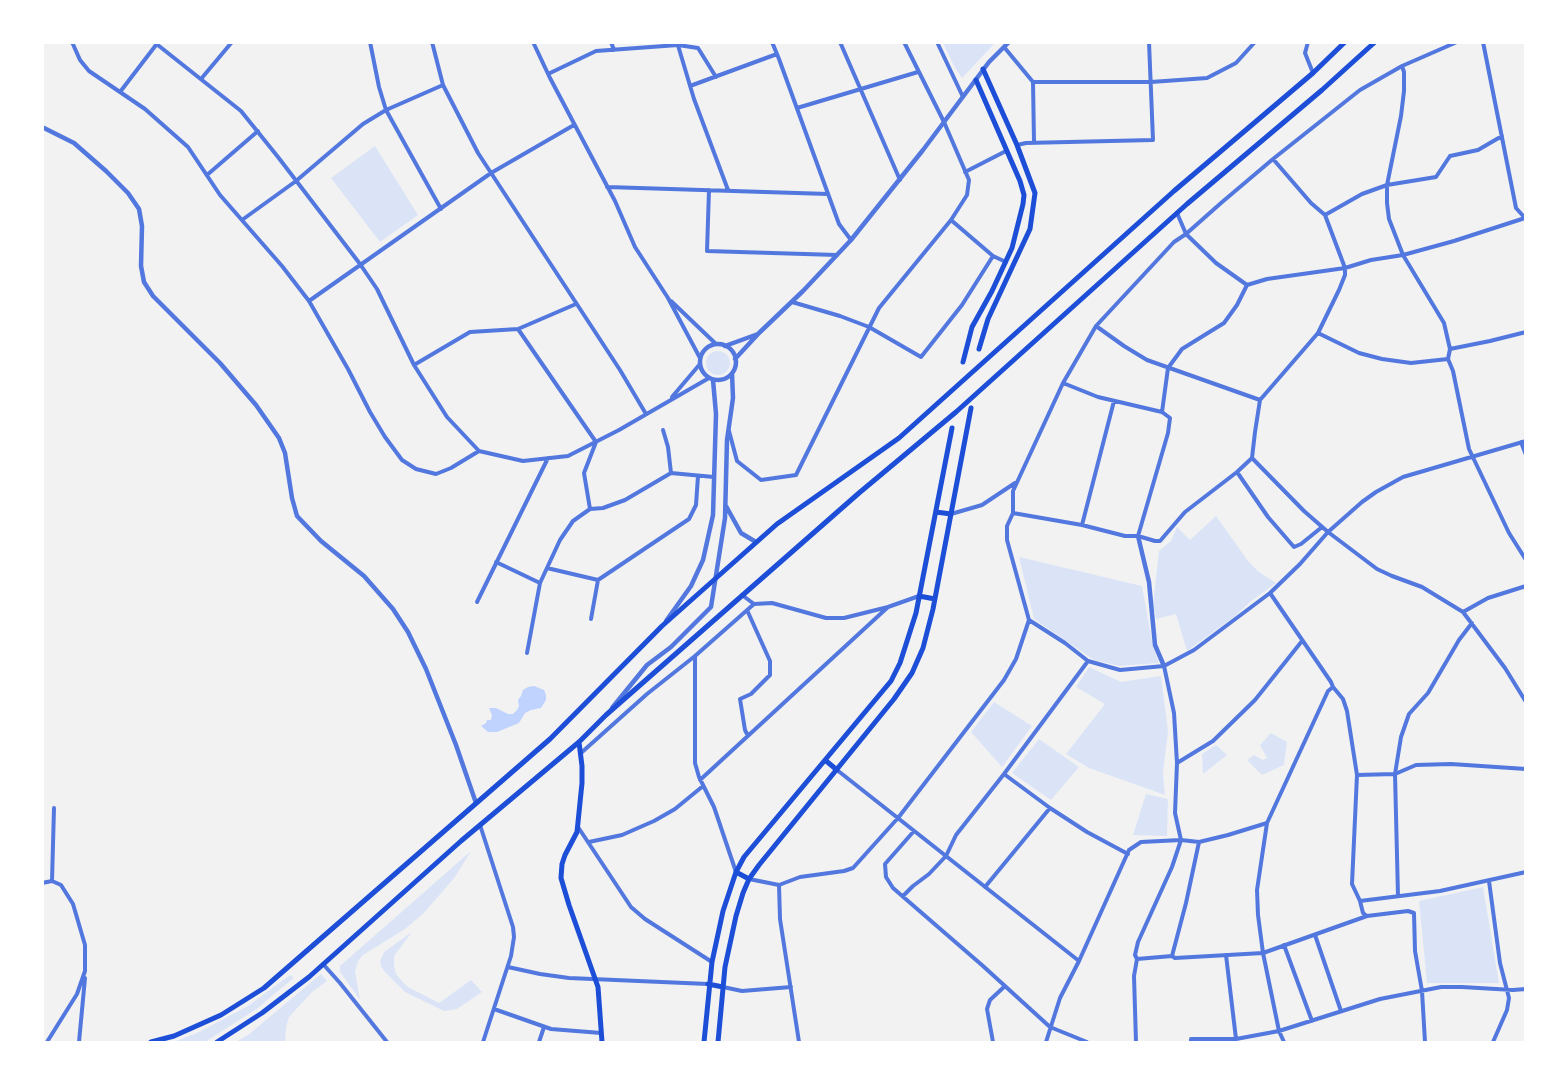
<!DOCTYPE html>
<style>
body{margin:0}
#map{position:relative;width:1568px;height:1085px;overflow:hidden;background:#f2f2f2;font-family:"Space Grotesk",sans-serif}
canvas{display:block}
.frame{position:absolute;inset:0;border:44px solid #fff;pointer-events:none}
</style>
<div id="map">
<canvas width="1568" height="1085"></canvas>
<div class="frame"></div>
</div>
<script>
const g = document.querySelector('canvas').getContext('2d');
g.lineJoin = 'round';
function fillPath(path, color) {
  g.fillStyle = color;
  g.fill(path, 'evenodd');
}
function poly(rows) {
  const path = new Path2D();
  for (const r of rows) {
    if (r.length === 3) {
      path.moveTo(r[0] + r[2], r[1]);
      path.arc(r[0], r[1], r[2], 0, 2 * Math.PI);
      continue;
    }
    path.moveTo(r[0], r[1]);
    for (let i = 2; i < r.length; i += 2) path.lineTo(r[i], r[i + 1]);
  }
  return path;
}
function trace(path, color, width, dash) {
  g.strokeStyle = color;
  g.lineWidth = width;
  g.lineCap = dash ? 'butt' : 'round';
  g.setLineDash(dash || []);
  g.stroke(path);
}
fillPath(poly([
 [943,43,995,43,962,78,954,66],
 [375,146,418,215,380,242,331,178],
 [718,363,12],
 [1216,516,1248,561,1259,572,1276,583,1250,602,1234,617,1187,651,1176,614,1156,619,1153,604,1159,551,1171,541,1177,527,1190,540],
 [1019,557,1142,586,1153,646,1159,663,1119,666,1094,660,1034,619],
 [1089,667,1121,682,1161,676,1168,731,1163,773,1165,795,1089,768,1066,754,1105,704,1076,687],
 [994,702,1032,726,1002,767,971,732],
 [1271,733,1287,742,1284,765,1262,775,1247,760,1254,755,1263,760,1267,758,1260,745],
 [1039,739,1079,767,1051,800,1012,773],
 [1216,745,1227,755,1203,774,1202,754],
 [1146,794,1168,799,1167,836,1133,835],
 [471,851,455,877,423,914,405,929,363,955,358,961,355,971,360,1000,343,976,340,972,340,966],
 [1483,887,1499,983,1427,983,1419,901],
 [412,932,394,956,394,967,396,974,402,981,408,987,439,1003,471,980,482,992,457,1009,444,1011,405,992,384,971,381,966,380,961,384,952],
 [321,974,327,981,312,992,289,1017,286,1027,285,1042,236,1042,248,1035],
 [290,975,294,978,273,995,258,1008,205,1042,174,1042,199,1032,248,1006]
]), '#dbe4f7');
fillPath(poly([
 [534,686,544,690,546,695,546,700,541,708,531,710,525,713,519,723,497,732,488,732,481,726,486,723,487,720,491,720,492,715,489,708,496,708,508,714,513,714,517,710,519,706,518,700,521,696,523,690,528,687]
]), '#bfd3fe');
trace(poly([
 [72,42,80,60,89,71,145,109,188,147,220,195,282,266,309,301,348,369,370,412,385,437,402,460,416,469,436,474,451,468,479,451],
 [154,42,241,111,278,157,360,264,377,289,414,365,447,417,479,451,523,461,568,456,619,430,709,378],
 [370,42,379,87,386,110,441,209],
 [432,42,443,85,478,153,620,370,646,414],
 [533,42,550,78,615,201,635,247,668,298,700,358],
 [611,42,614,50],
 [677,42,694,99,728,190],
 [772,42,779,59,839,224,851,240],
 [840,42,900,180],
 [937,42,963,97],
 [1308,42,1305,53,1313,73],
 [1457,42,1402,66,1360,90,1273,159,1221,203,1186,234,1174,242,1096,326,1063,383,1013,491,1013,513,1007,526,1007,540,1029,620,1065,643,1088,661,1120,670,1164,666,1194,650,1270,593,1300,564,1328,532,1362,502,1376,492,1403,477,1526,441],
 [1483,42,1516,208,1525,218],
 [1004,47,1033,82,1151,82,1207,78,1236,63,1255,42],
 [1402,66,1404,72,1404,91,1401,116,1387,185,1387,203,1389,219,1403,255,1444,323,1450,349,1448,359,1453,371,1469,449,1509,533,1526,560],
 [548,74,596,51,678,45,698,48,716,77],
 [201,79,232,42],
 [1033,82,1034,142],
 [690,86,777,54],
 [120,92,156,45],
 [797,108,918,72],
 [1017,145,1026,143,1153,140,1149,42],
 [965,172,1006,151],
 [207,175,258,131],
 [607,187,828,194],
 [709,190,707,251,837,255],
 [1177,213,1186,234,1216,263,1247,285],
 [1325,215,1362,194,1387,185,1436,177,1450,156,1478,150,1502,136],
 [242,220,296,181,363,124,386,110,443,85],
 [951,220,993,256,1006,262],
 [1247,285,1267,279,1345,268,1371,260,1403,255,1454,241,1525,218],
 [309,301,491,173,574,125],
 [671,301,716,344],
 [792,302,840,316,869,327,921,357,962,305,993,256],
 [1096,326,1124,346,1147,360,1260,400],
 [518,329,596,442,584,473,590,509,573,521,560,540,540,583,527,653],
 [1318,333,1359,353,1382,359,1411,363,1448,359],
 [1450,349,1490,341,1526,332],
 [414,365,470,332,518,329,576,304],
 [1063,383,1098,397,1162,412,1170,418,1168,433,1138,536],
 [672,397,700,364],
 [1162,412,1168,368,1182,349,1224,323,1237,305,1247,285],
 [663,430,668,447,671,473],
 [729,431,737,461,761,480,796,475,879,308,951,220,967,195,969,180,944,122,904,42],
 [1521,442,1526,455],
 [1252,458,1304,511,1328,532,1377,569,1392,576,1422,587,1463,612,1505,668,1526,702],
 [1237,472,1268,517,1294,547,1301,544,1322,527],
 [590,509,603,508,625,500,671,473,714,477],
 [1013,513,1082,525,1125,536,1138,536,1155,541,1160,541,1185,512,1237,472,1252,458,1255,432,1260,400,1318,333,1339,290,1345,275,1345,268,1325,215,1311,203,1273,159],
 [951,514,982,505,1015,483],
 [1082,525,1114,401],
 [496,562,540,583],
 [547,568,598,580,689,519,696,505,698,476],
 [1270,593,1331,682,1333,687,1343,699,1347,711,1357,775,1352,884,1360,901,1363,913,1367,916,1408,911,1414,913,1415,951,1422,991,1425,1042],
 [742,595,754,604,772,603,826,618,844,618,888,607,919,596],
 [477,602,548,458],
 [747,610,770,661,770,675,751,694,740,699,745,730,748,736],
 [1463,612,1488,598,1526,586],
 [591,619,598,580],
 [695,656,695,763,699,777,714,807,736,872],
 [581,753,647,694,695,656,754,604],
 [1177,763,1213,741,1255,700,1302,641],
 [837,770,1079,961],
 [1004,774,1050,808,1087,832,1128,854],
 [1357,775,1395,774,1416,765,1451,764,1526,769],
 [700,780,888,607],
 [480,825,513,927,514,937,511,956,483,1042],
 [578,827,631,907,645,919,712,962],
 [914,831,885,864,886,877,893,888,983,966,1050,1027,1087,1042],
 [589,842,622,835,654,821,675,809,703,786],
 [749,879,779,885,800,877,844,871,853,868,898,818,1004,680,1016,659,1029,620],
 [52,881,54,808],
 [1489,881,1500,963,1509,998,1507,1010,1493,1042],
 [42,883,52,881,61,885,73,904,85,945,85,971,77,994,47,1042],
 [779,885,780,919,799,1042],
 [985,887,1050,808],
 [903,896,913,886,929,874,946,856,956,835,1004,774,1088,661],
 [1398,896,1395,774,1401,737,1409,714,1428,693,1459,640,1472,623],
 [1360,901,1440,891,1526,872],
 [1315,935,1341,1011],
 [1284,945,1312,1021],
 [1226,955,1236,1039],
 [1172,956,1186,903,1199,842],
 [1137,959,1172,956,1175,958,1263,953,1367,916],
 [323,964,340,983,387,1042],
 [508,967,540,974,569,978,708,984],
 [723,987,742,991,791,987],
 [494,1009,551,1029,601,1033],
 [79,1042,85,978],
 [539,1042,544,1027],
 [993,1042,987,1009,990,1000,1005,986],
 [1046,1042,1060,998,1079,961,1129,850,1141,842,1181,840,1199,842,1228,835,1267,823],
 [1136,1042,1134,976,1137,959,1135,955,1138,942,1172,867,1181,840,1175,813,1177,763,1174,713,1164,666],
 [1191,1042,1191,1039,1236,1039,1279,1031,1380,999,1441,987,1462,987,1513,990,1526,989],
 [1284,1042,1279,1031,1263,953,1258,915,1257,890,1267,823,1328,691,1333,687]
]), '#5277de', 4);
trace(poly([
 [42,127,74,143,106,171,128,193,139,209,142,226,141,266,144,282,153,296,220,363,256,405,279,438,285,453,292,498,297,516,321,541,364,576,393,609,408,632,426,669,456,745,476,803],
 [718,362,18],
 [725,346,758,334],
 [735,359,759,333,803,291,851,240,923,150,989,62,1009,42],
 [726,506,741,533,756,542],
 [1138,536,1149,582,1155,645,1164,666],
 [666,621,691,586,703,560,713,515,716,414,713,380],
 [612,708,647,665,671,647,711,607,725,518,727,440,733,398,732,373]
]), '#5277de', 4.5);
trace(poly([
 [979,349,988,319,1030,229,1035,193,1017,145,983,69],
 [963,362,972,327,992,291,1012,248,1023,204,1024,195,1020,181,976,80],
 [936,512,951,514],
 [919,596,935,599],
 [579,742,582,766,582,783,577,832,565,855,562,864,561,878,569,905,598,987,602,1042],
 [825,760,837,770],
 [736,872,749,879],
 [708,984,723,987],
 [151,1042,174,1036,221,1015,264,988,550,739,662,626,777,524,899,438,1174,191,1313,73,1345,42],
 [217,1042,262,1013,309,977,461,841,579,742,606,715,859,493,956,412,1187,204,1322,90,1375,42],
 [704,1042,712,962,723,911,736,872,744,857,891,681,900,663,916,613,952,428],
 [718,1042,725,967,736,916,743,893,749,879,759,865,894,699,912,673,923,648,933,609,971,408]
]), '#1d4ed8', 5);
</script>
